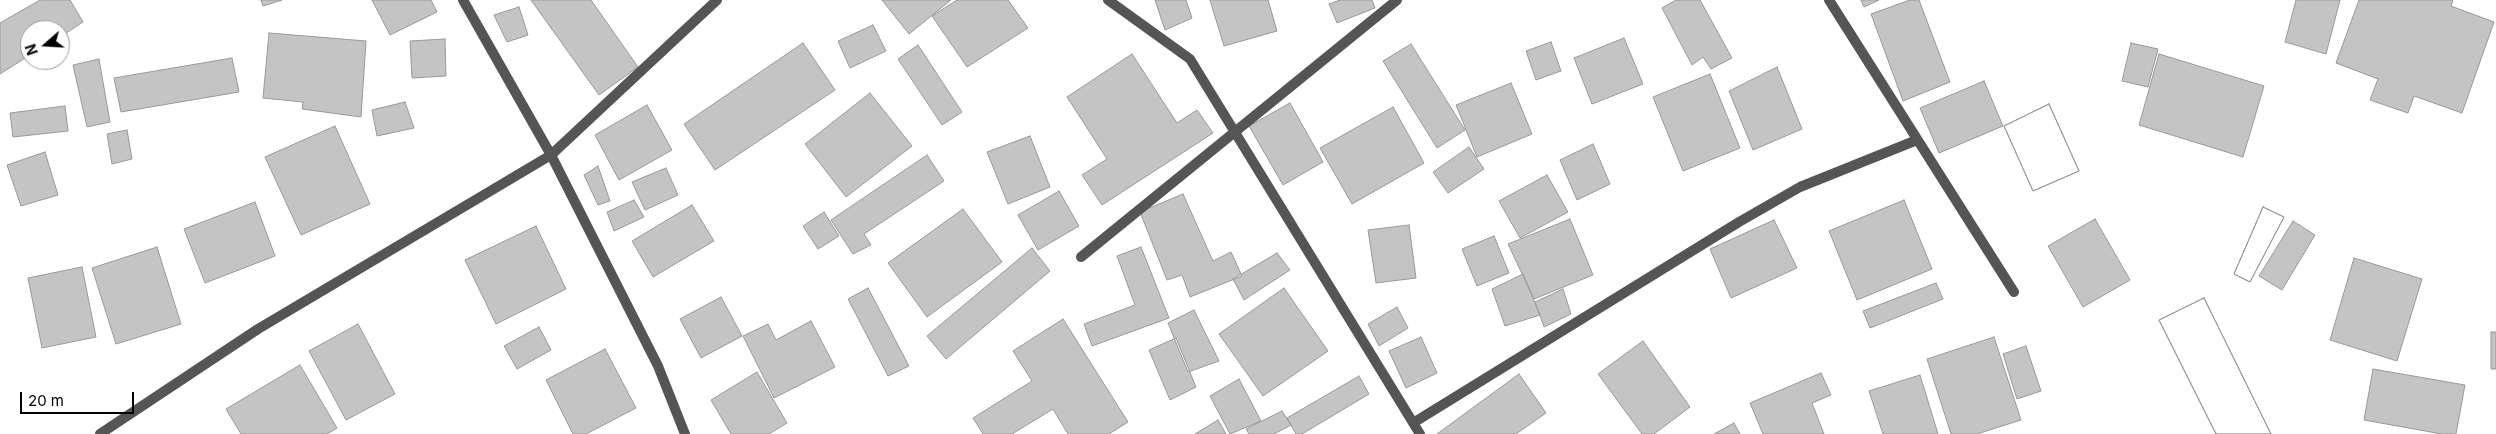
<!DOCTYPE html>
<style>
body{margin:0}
#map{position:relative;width:2496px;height:434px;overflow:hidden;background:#fff;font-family:Inter,sans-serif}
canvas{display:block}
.north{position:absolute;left:20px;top:20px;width:50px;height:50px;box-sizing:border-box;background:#fff;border:1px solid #999;border-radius:50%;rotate:251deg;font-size:14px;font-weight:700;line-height:20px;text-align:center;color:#000}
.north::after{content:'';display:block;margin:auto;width:18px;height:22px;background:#000;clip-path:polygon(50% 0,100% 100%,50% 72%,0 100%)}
.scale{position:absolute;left:20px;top:392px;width:114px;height:22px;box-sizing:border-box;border:2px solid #000;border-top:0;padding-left:6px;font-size:15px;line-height:18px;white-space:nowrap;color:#000;-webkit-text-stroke:4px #fff;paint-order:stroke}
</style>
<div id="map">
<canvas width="2496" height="434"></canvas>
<div class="north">N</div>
<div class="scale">20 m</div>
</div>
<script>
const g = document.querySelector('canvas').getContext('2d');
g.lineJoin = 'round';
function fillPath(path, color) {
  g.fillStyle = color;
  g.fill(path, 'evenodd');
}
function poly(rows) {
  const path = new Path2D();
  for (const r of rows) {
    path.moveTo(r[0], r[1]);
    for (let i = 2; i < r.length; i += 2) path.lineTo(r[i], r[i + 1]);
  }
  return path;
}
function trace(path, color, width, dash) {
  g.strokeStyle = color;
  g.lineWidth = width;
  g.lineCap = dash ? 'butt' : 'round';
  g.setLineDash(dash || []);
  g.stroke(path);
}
const building = poly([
 [40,0,70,0,83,22,60,37,60,30,30,30,30,55,0,74,0,23,40,0],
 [261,0,282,0,263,6,261,0],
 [372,0,431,0,437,12,390,35,372,0],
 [531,0,591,0,638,67,599,95,531,0],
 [882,0,951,0,909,34,882,0],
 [957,0,1008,0,1028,28,967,67,932,16,957,0],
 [1155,0,1186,0,1192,18,1165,30,1155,0],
 [1210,0,1268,0,1277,31,1224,46,1210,0],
 [1340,0,1372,0,1375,8,1337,23,1329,4,1340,0],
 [1676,0,1700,0,1732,58,1711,69,1703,57,1692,65,1662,8,1676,0],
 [1861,0,1879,0,1864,7,1861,0],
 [1910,0,1919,0,1950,82,1903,101,1871,14,1910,0],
 [2296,0,2340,0,2326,54,2285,42,2296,0],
 [2359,0,2453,0,2451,6,2494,22,2462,113,2414,96,2408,113,2370,100,2378,79,2336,63,2359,0],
 [519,7,528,35,507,42,494,15,519,7],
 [873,25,886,51,850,68,838,41,873,25],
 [269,33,366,41,361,117,302,109,303,102,263,98,269,33],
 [1624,38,1643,84,1592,104,1574,58,1624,38],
 [445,39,446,76,412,78,410,41,445,39],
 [1551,42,1561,71,1536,80,1526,51,1551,42],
 [803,43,835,90,715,170,684,124,803,43],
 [2131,43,2158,49,2148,87,2122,81,2131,43],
 [1411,44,1465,130,1437,148,1383,61,1411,44],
 [918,45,962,112,942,125,898,59,918,45],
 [1132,54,1177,123,1197,110,1213,133,1102,205,1082,175,1107,159,1067,97,1132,54],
 [2159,54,2264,86,2243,157,2139,125,2159,54],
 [232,58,239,92,121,112,114,78,232,58],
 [99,59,110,122,87,127,73,65,99,59],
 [1777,67,1802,129,1753,150,1729,91,1777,67],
 [1710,74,1740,148,1683,171,1653,97,1710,74],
 [1984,81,2003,126,1939,153,1920,108,1984,81],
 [1511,83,1532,134,1477,157,1456,105,1511,83],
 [870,93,912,146,846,197,805,144,870,93],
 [405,102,414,128,377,136,372,110,405,102],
 [1290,103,1323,162,1283,185,1249,126,1290,103],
 [2049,104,2079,171,2033,191,2004,126,2049,104],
 [2049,104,2079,171,2033,191,2004,126,2049,104],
 [647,105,672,150,619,180,595,135,647,105],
 [65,106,68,131,13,137,10,113,65,106],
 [1393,107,1424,163,1352,204,1320,148,1393,107],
 [335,126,370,204,301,235,265,157,335,126],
 [127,130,132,159,112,164,107,134,127,130],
 [1030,136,1050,187,1008,204,987,152,1030,136],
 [1593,144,1610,184,1577,200,1560,160,1593,144],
 [1469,147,1484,169,1448,193,1433,172,1469,147],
 [45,152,58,195,21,206,7,165,45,152],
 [927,155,944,181,864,234,871,245,853,254,831,220,927,155],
 [598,166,610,201,598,205,584,175,598,166],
 [666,168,678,195,645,210,632,182,666,168],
 [1547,175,1568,212,1520,238,1499,201,1547,175],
 [1059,191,1079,226,1038,250,1018,215,1059,191],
 [1183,194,1213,261,1231,252,1242,276,1190,297,1182,275,1167,280,1140,212,1183,194],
 [634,200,644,217,614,231,607,212,634,200],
 [1904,200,1932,269,1857,300,1829,231,1904,200],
 [255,202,275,256,205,283,184,229,255,202],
 [692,205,714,241,653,277,632,241,692,205],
 [2263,207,2284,217,2250,282,2234,274,2263,207],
 [2263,207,2284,217,2250,282,2234,274,2263,207],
 [963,209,1002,262,927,317,888,263,963,209],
 [824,212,839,236,818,249,803,226,824,212],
 [1570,219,1593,275,1534,299,1508,244,1570,219],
 [2095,219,2130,280,2083,307,2048,246,2095,219],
 [1774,220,1797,268,1731,298,1710,249,1774,220],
 [2293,221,2315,235,2282,290,2259,276,2293,221],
 [1409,225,1416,278,1376,283,1368,230,1409,225],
 [536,226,566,289,496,324,465,260,536,226],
 [1494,236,1509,273,1477,286,1462,249,1494,236],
 [157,247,181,324,116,344,92,268,157,247],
 [1141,247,1169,318,1092,346,1084,324,1135,305,1117,256,1141,247],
 [1032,248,1050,271,946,359,927,336,1032,248],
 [1277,253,1290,270,1244,300,1233,279,1277,253],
 [2354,258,2422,279,2397,361,2330,340,2354,258],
 [82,267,96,337,42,348,28,278,82,267],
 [1523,274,1540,315,1505,326,1492,289,1523,274],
 [1936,283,1943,299,1870,328,1863,311,1936,283],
 [868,288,909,366,888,376,848,299,868,288],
 [1284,288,1328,351,1263,396,1219,334,1284,288],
 [1563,289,1571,314,1544,327,1535,302,1563,289],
 [721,297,742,336,701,358,680,319,721,297],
 [2204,298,2271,434,2216,434,2159,320,2204,298],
 [2204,298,2271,434,2216,434,2159,320,2204,298],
 [1397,307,1408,328,1379,346,1368,324,1397,307],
 [1194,310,1219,361,1188,372,1168,323,1194,310],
 [1063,319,1128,422,1109,434,1068,434,1053,409,1012,434,983,434,973,418,1032,381,1013,351,1063,319],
 [811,321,835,367,774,398,743,336,768,324,776,340,811,321],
 [358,324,395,394,346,420,309,351,358,324],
 [539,327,551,350,517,369,504,346,539,327],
 [2491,332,2496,332,2496,369,2491,369,2491,332],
 [1421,337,1437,373,1406,388,1389,351,1421,337],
 [1994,337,2021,420,1977,434,1951,434,1927,359,1994,337],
 [1176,338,1196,387,1170,400,1149,350,1176,338],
 [1643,341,1690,407,1654,434,1642,434,1598,374,1643,341],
 [2026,346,2041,391,2017,399,2003,354,2026,346],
 [605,349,636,408,586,434,573,434,546,380,605,349],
 [300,365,337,428,327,434,241,434,226,409,300,365],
 [2373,369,2465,385,2456,434,2442,434,2364,420,2373,369],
 [757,372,787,423,769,434,731,434,711,400,757,372],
 [1821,373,1831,395,1812,403,1824,434,1763,434,1750,403,1821,373],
 [1519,374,1546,413,1516,434,1437,434,1519,374],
 [1920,375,1938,434,1883,434,1869,391,1920,375],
 [1359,376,1369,394,1302,434,1296,434,1287,418,1359,376],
 [1239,379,1261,421,1230,434,1210,396,1239,379],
 [1282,411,1291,425,1274,434,1249,434,1246,429,1282,411],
 [1218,420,1226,434,1195,434,1218,420],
 [1734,423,1740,434,1714,434,1734,423]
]);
fillPath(building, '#c4c4c4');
trace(building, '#999', 1);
trace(poly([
 [463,0,551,155,658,366,685,434],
 [1108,0,1190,59,1420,434],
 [1829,0,2014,292],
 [1081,257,1397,0],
 [1413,423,1739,222,1800,187,1917,140],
 [100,434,258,329,551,155,717,0]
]), '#555', 10);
</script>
